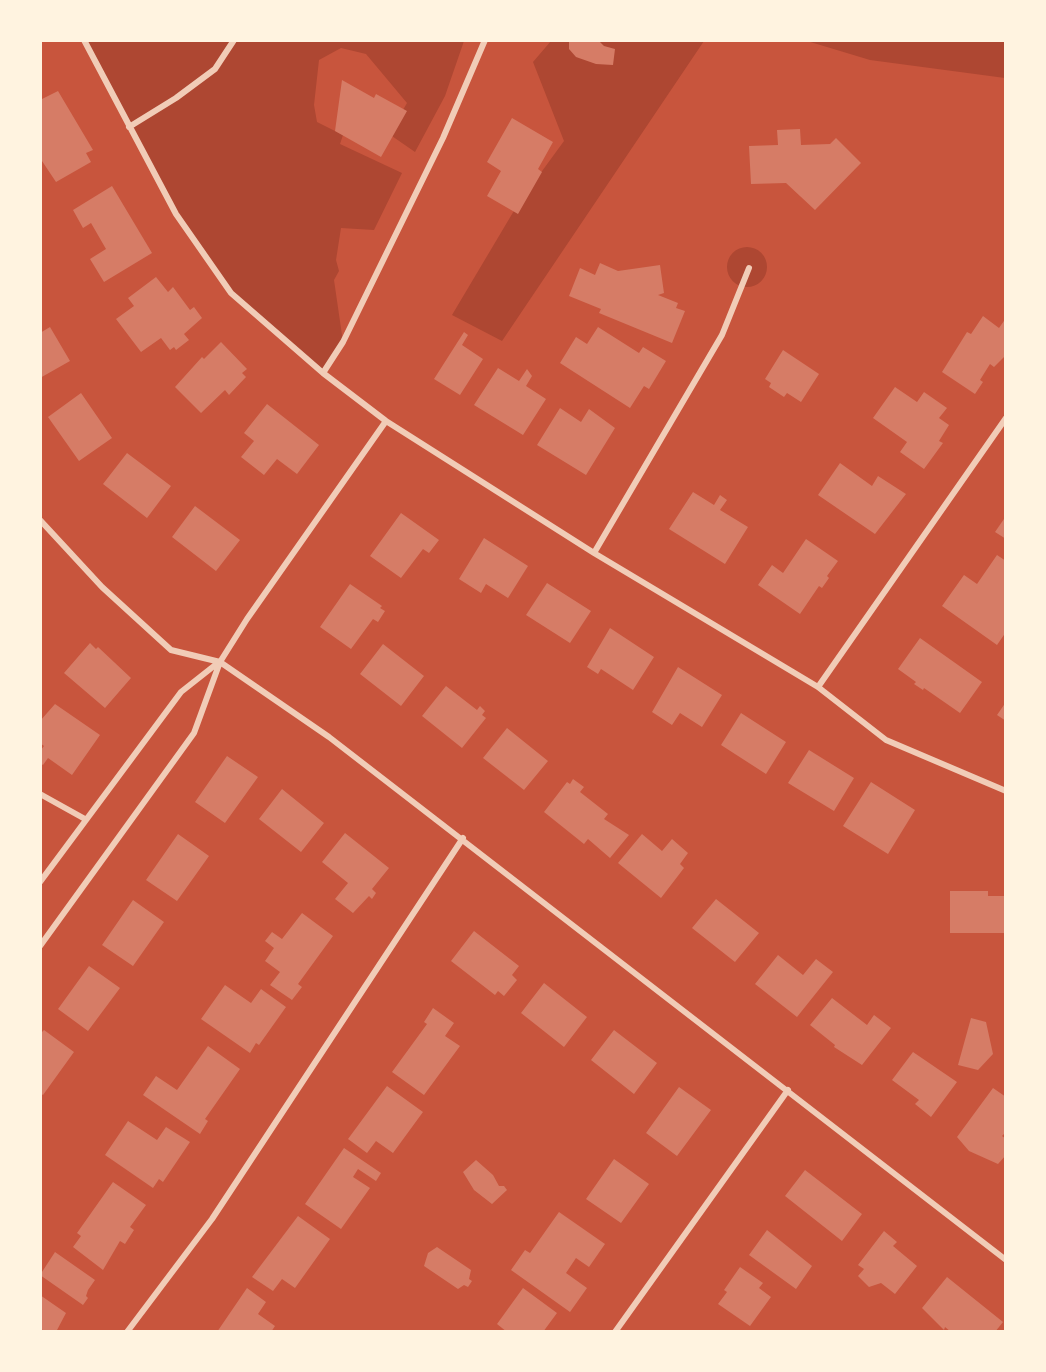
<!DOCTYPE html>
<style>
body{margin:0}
#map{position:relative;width:1046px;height:1372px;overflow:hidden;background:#c8553d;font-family:"Noto Sans",sans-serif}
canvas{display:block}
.frame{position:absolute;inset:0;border:42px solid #fff3e0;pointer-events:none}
</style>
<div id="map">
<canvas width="1046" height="1372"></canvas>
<div class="frame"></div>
</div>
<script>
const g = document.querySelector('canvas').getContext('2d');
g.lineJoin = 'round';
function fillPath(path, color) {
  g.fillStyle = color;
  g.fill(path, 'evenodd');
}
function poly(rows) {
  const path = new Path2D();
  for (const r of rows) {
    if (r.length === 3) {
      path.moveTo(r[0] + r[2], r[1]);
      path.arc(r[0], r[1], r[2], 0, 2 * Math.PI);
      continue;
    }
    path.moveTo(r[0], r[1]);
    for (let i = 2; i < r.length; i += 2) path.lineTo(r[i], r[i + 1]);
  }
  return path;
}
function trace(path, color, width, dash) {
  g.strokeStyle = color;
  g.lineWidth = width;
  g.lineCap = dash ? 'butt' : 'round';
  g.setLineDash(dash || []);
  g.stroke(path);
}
fillPath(poly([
 [84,41,464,41,445,96,415,152,389,134,407,103,366,54,341,48,319,60,314,105,317,122,343,135,340,144,402,173,374,230,341,228,336,260,339,271,334,280,343,342,323,373,231,293,176,214],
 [551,41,704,41,502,341,452,315,518,204,564,141,533,62],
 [807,41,1005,41,1005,78,870,60],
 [747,267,20]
]), '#ae4732');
fillPath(poly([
 [569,40,598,40,604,46,615,49,613,65,596,64,576,57,569,49],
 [342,80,374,98,376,94,407,111,381,157,335,131],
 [58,91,93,150,86,153,91,162,56,182,40,158,40,100],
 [512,118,553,142,538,169,542,172,518,214,487,196,501,171,487,162],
 [800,129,801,145,830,144,836,138,861,163,815,210,786,183,751,184,749,146,778,145,777,130],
 [112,186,152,253,104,282,90,259,106,249,91,223,83,228,73,210],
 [600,263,618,271,660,265,664,293,658,295,678,303,676,308,685,311,672,343,599,313,601,309,569,296,580,268,595,275],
 [156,277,168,292,173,287,190,310,194,307,202,318,184,334,189,340,176,350,174,347,170,350,161,338,141,352,116,319,134,306,128,298],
 [983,316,999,328,1006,318,1006,355,994,367,990,364,980,380,983,382,975,394,942,372,967,332,971,334],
 [50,327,70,361,40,378,40,333],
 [598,327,639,353,643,347,666,361,649,389,644,386,630,408,560,363,576,337,587,344],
 [464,332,468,335,462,345,483,359,460,395,434,379],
 [221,342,247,369,242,373,246,377,229,395,225,390,201,413,175,387,202,357,204,359],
 [783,350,819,374,801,402,787,393,784,397,769,387,771,383,765,379],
 [498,368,519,381,527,369,532,376,526,386,546,399,523,435,474,405],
 [895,387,917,402,924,392,947,408,939,418,949,425,939,441,943,443,924,469,900,452,907,442,873,418],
 [81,393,112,438,79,461,48,417],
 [267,404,319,445,297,474,277,459,264,475,241,457,254,441,244,433],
 [560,408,581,422,589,409,615,428,586,475,537,445],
 [127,453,171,486,147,518,103,484],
 [840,463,872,486,878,476,906,494,875,534,818,495],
 [693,492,714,505,720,495,727,500,720,510,748,527,725,564,669,529],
 [195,506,240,540,216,571,172,537],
 [401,513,439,540,429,553,423,549,401,578,370,556],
 [1006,516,1006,539,995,532],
 [484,538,528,566,508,598,486,584,481,593,459,579],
 [806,539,838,561,827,576,829,578,822,588,819,586,800,614,758,585,772,565,783,573],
 [997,555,1006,561,1006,632,997,645,942,606,964,575,977,584],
 [547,583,591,611,570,643,526,615],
 [350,584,382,606,380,608,385,611,378,622,373,619,351,649,320,627],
 [610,628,654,657,633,690,601,669,598,674,587,667],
 [920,638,982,682,960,713,924,688,923,690,914,684,916,682,898,669],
 [90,643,96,649,98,647,131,678,105,708,64,673],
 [383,644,424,676,401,706,360,674],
 [678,667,722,695,702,727,680,713,672,725,652,712],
 [446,686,477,710,480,706,485,711,482,715,486,718,462,748,422,716],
 [1006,702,1006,721,997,715],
 [55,704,100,735,72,775,48,758,43,765,40,763,40,751,44,746,40,743,40,721],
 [741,713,786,742,766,774,721,745],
 [507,728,548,761,524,790,483,758],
 [809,750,854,778,834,811,788,783],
 [227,756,258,777,225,823,195,802],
 [573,779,584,787,580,792,608,814,604,819,629,835,610,858,588,839,584,844,544,812,567,782,570,784],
 [871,782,915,810,888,854,843,826],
 [282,789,324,823,301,852,259,819],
 [345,833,389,868,372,889,376,893,372,899,369,896,353,913,335,899,348,883,322,862],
 [178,834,209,856,177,901,146,880],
 [642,834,662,851,672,839,688,853,680,864,684,868,661,898,618,863],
 [950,891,988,891,988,896,1006,896,1006,933,950,933],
 [716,899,759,933,735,962,692,928],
 [133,900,164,922,133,966,102,945],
 [302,913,333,936,298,984,302,987,292,1000,270,985,280,972,265,961,274,948,265,941,272,932,282,939],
 [474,931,519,966,512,975,517,980,504,996,498,991,495,995,451,961],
 [778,955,803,975,816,959,833,972,797,1017,755,984],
 [89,966,120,988,88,1031,58,1009],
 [544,983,587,1017,564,1047,521,1013],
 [225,985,251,1003,261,989,286,1007,259,1045,256,1043,250,1053,201,1019],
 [832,998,867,1025,874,1015,891,1028,862,1065,834,1047,835,1045,810,1025],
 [433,1008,454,1023,445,1036,460,1046,424,1095,392,1072,427,1024,424,1022],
 [971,1018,986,1022,993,1054,978,1070,958,1065],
 [44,1030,74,1052,43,1095,40,1093,40,1034],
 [614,1030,657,1063,634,1094,591,1060],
 [208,1046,240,1069,205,1119,208,1121,200,1134,143,1095,156,1076,177,1090],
 [913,1052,957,1082,931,1117,915,1104,919,1100,892,1080],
 [387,1086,423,1112,393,1153,376,1141,367,1153,348,1139],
 [679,1087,711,1110,677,1156,646,1133],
 [993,1088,1006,1097,1006,1132,1002,1136,1006,1139,1006,1155,998,1164,969,1151,957,1137],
 [128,1121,157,1140,166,1127,190,1142,163,1182,159,1179,153,1188,105,1155],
 [344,1148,381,1173,376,1181,358,1169,353,1177,370,1188,341,1229,305,1204],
 [614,1159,649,1184,621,1223,586,1199],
 [476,1160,493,1175,499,1186,504,1186,507,1190,492,1204,474,1190,463,1172],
 [805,1170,862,1214,842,1241,785,1196],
 [113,1182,146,1205,130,1227,134,1230,125,1244,120,1241,103,1270,73,1247,81,1236,77,1233],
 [559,1212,605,1244,589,1267,576,1258,566,1273,587,1288,570,1312,511,1270,525,1250,530,1253],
 [298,1216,330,1239,295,1288,282,1279,273,1291,252,1277],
 [767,1230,812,1266,796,1289,749,1255],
 [884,1231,897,1242,893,1246,917,1266,895,1294,881,1283,869,1287,858,1276,864,1269,858,1265],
 [437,1247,471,1270,469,1279,472,1281,468,1287,464,1285,458,1289,424,1266,428,1253],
 [55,1252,95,1280,88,1290,86,1296,88,1298,83,1305,40,1275],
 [740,1267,763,1283,759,1288,771,1297,750,1326,718,1304,727,1292,724,1290],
 [947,1277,1003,1322,995,1332,951,1332,945,1327,944,1330,922,1308],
 [247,1288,266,1302,258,1314,275,1326,271,1332,217,1332],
 [523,1288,557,1313,543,1332,507,1332,497,1324],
 [40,1295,66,1313,56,1332,45,1332,40,1328]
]), '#d67c66');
trace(poly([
 [84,40,176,214,231,293,323,373,386,421,594,553,818,687,886,740,1006,791],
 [129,127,176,98,215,69,234,40],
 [323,373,343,342,443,138,485,40],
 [40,520,102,587,171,650,220,662,329,737,1006,1260],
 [594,553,722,335,749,268],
 [818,687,1006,418],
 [40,794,85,819],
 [40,882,181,692,219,662],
 [40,946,194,733,220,662,247,619,386,421],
 [127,1332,212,1219,463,838],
 [615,1332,788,1090]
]), '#f1ccb7', 6);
</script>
